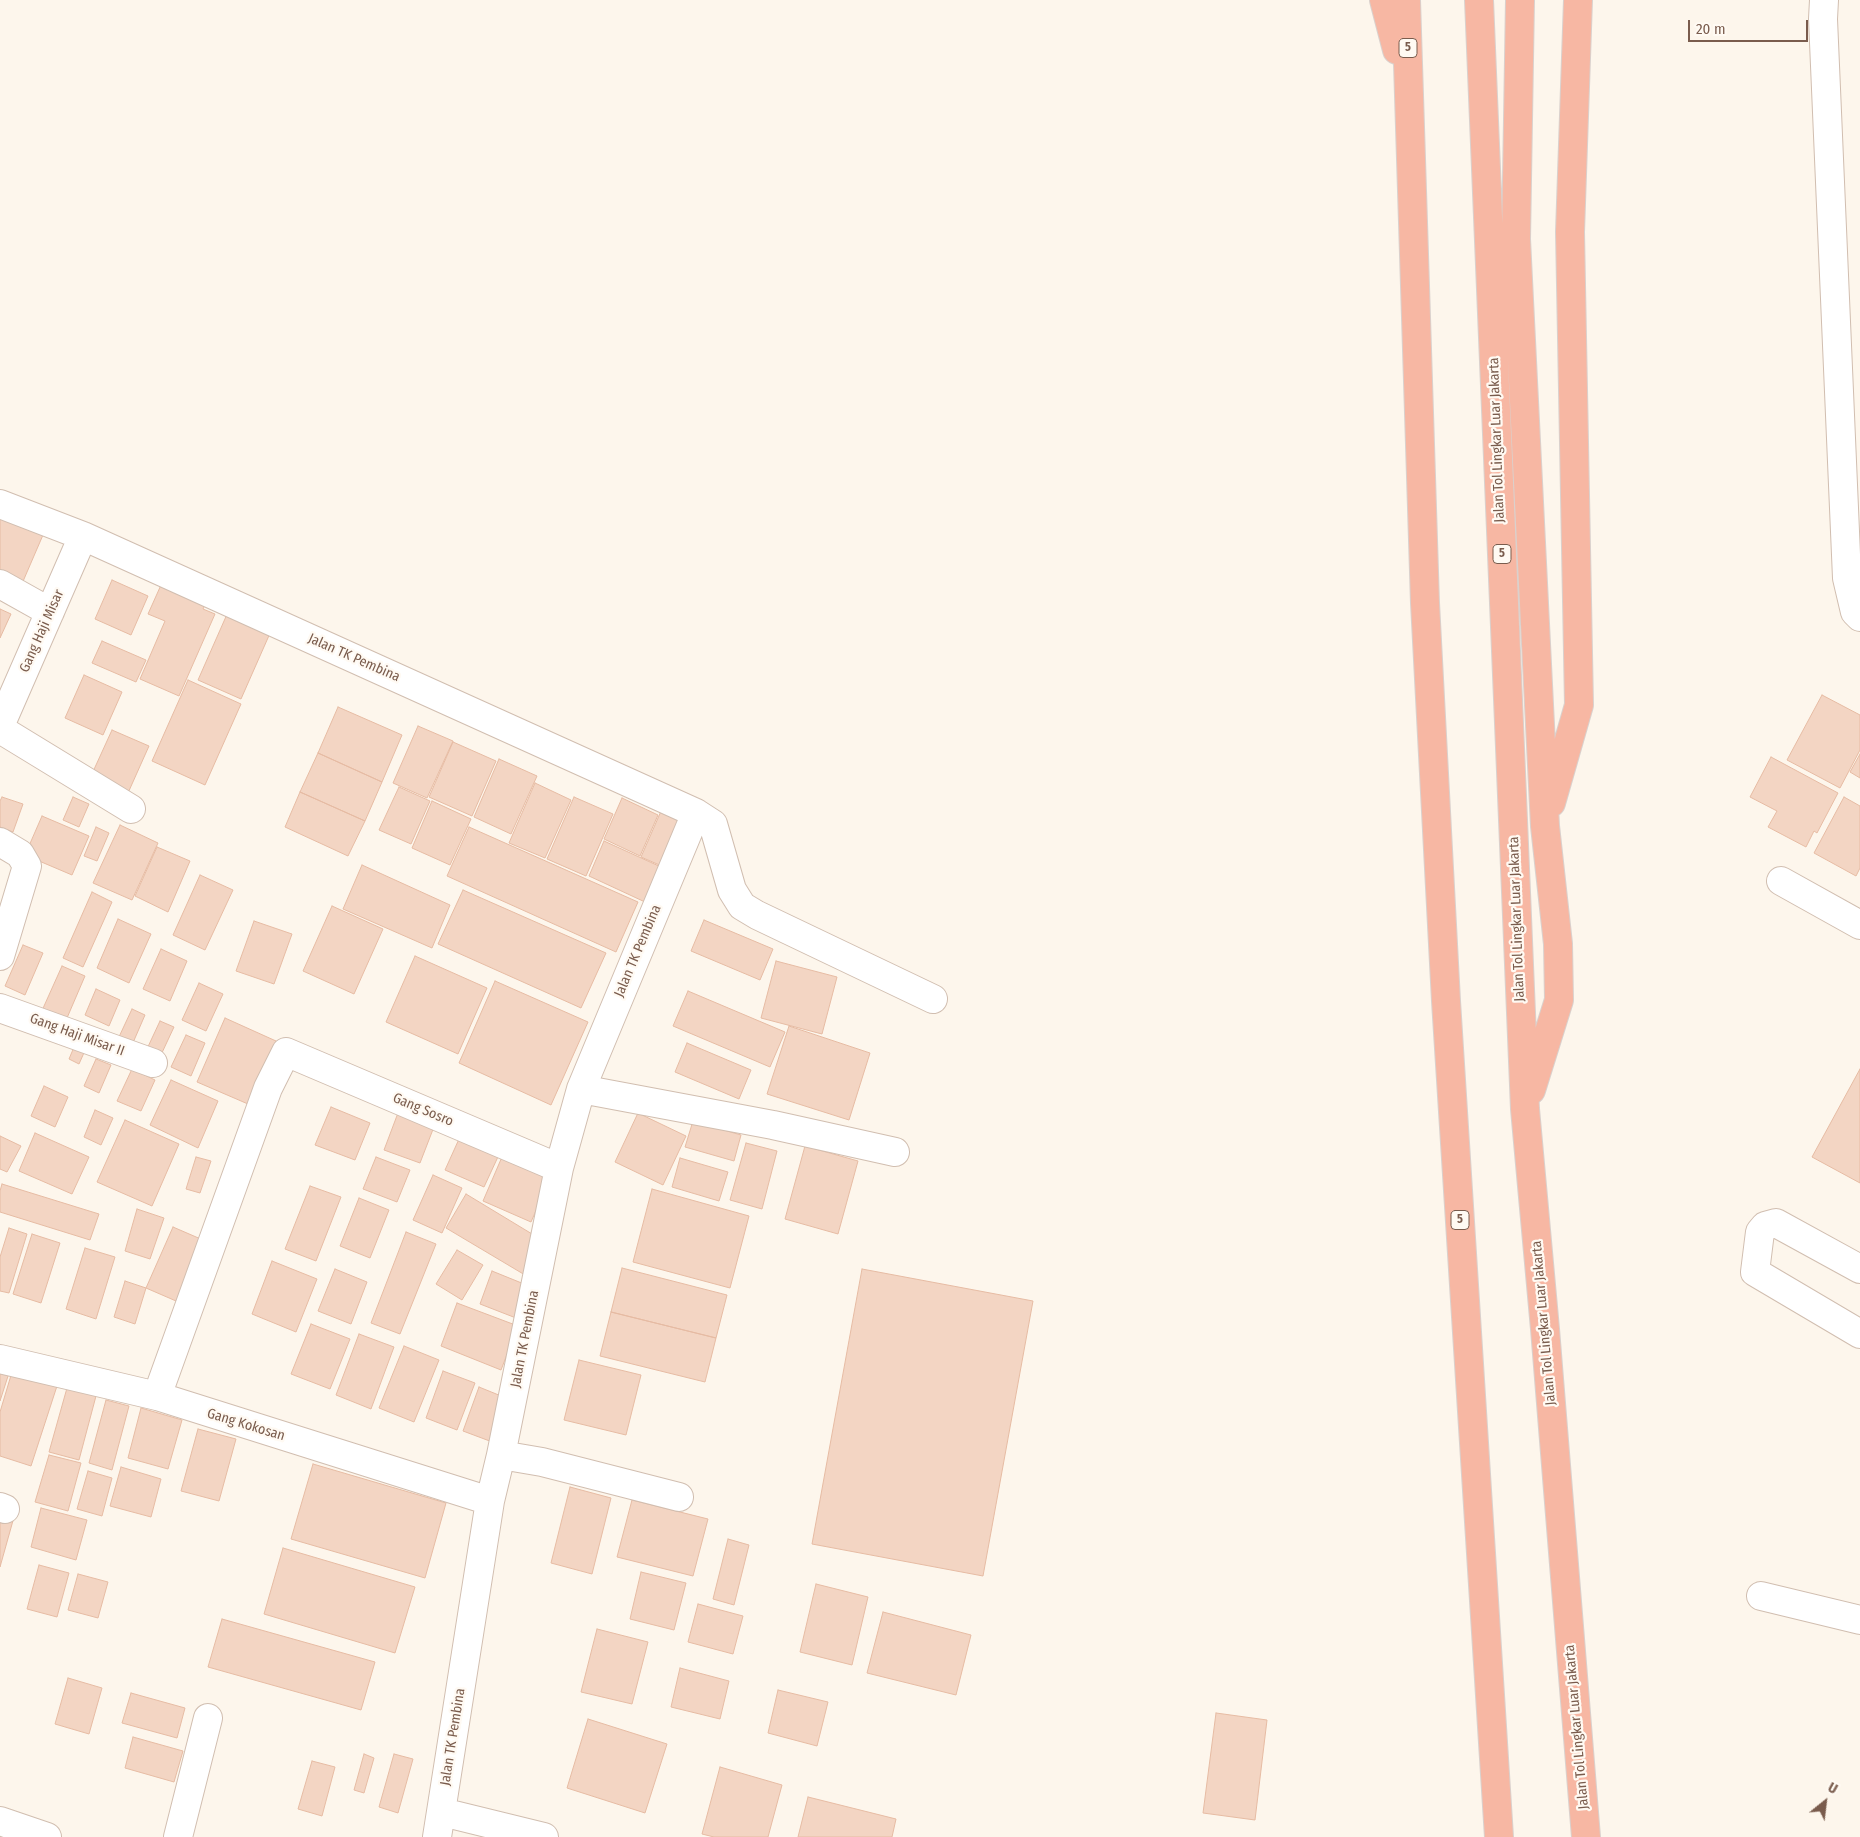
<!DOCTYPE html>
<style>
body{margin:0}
#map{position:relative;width:1860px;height:1837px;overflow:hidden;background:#fdf6ec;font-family:"Fira Sans Condensed",sans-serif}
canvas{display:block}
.north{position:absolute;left:1800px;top:1777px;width:50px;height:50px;-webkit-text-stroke:4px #fffaf3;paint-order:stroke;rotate:29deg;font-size:14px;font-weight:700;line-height:20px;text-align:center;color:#7a5c4d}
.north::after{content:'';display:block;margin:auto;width:18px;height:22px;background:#7a5c4d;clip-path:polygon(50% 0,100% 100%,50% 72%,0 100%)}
.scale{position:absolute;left:1688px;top:20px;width:120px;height:22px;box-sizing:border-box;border:2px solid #7a5c4d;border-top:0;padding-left:6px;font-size:15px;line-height:18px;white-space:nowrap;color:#7a5c4d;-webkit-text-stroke:4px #fffaf3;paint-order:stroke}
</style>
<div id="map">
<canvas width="1860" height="1837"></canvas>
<div class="north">U</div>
<div class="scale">20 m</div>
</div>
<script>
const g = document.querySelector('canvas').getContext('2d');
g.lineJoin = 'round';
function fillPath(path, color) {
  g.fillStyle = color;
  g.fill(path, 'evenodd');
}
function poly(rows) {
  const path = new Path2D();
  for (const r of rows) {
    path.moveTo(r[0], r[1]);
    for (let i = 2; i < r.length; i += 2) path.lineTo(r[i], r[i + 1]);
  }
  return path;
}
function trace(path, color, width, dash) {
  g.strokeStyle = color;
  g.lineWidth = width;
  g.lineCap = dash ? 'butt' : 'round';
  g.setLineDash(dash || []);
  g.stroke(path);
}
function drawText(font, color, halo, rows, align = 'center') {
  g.font = font + ' "Fira Sans Condensed",sans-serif';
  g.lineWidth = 4.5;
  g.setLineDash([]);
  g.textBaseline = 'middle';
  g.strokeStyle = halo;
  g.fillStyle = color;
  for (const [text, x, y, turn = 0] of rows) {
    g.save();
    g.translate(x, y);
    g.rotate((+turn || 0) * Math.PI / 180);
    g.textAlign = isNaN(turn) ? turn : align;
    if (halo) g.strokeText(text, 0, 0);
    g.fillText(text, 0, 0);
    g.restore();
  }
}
const building = poly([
 [0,510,46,528,21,586,0,577,0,510],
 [112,580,148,596,131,635,95,619,112,580],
 [161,585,205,605,203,609,215,614,179,696,140,679,165,621,148,614,161,585],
 [0,609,11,614,0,638,0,609],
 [228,612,271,631,241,699,198,680,228,612],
 [102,641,146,660,136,682,92,663,102,641],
 [84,675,122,692,103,735,65,718,84,675],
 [188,680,241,704,205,785,152,761,188,680],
 [1822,695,1860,715,1860,750,1840,788,1787,760,1822,695],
 [338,707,402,735,382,782,318,753,338,707],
 [418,726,453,741,427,798,393,783,418,726],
 [112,730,149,746,128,793,91,776,112,730],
 [453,742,496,761,472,816,429,797,453,742],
 [318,753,382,782,365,821,300,792,318,753],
 [1860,754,1860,778,1850,772,1860,754],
 [1771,757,1838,793,1817,833,1814,831,1806,847,1768,827,1777,811,1750,797,1771,757],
 [499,759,537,776,511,834,474,817,499,759],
 [535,783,571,800,545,858,509,843,535,783],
 [399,787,430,801,411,844,379,830,399,787],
 [300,792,365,821,348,856,285,827,300,792],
 [2,797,23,804,13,832,0,827,0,801,2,797],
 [73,797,89,804,79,827,63,820,73,797],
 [574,797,613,814,586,876,547,859,574,797],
 [1844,797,1860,806,1860,868,1856,876,1814,853,1844,797],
 [622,798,658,815,640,856,604,839,622,798],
 [432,801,471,819,450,865,412,848,432,801],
 [665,802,688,813,664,867,641,857,665,802],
 [42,816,89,836,72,875,25,855,42,816],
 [120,825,158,843,132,900,93,883,120,825],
 [96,827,109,833,97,861,84,856,96,827],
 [469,827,638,902,616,952,447,876,469,827],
 [604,841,661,867,645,902,589,876,604,841],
 [157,847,190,861,168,912,135,896,157,847],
 [362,865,450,905,432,948,343,909,362,865],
 [200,875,233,890,205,950,173,935,200,875],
 [463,890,606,953,581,1008,438,944,463,890],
 [92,892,112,902,83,967,63,958,92,892],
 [332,906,383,929,354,994,303,971,332,906],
 [118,919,151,934,129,983,97,968,118,919],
 [704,920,773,949,760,980,691,951,704,920],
 [254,921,292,934,274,984,236,971,254,921],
 [23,945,43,953,25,995,5,986,23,945],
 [161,949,187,961,170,1001,143,989,161,949],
 [415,956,487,988,458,1054,386,1022,415,956],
 [776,961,837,977,822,1034,761,1018,776,961],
 [62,966,85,976,64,1025,40,1015,62,966],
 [495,981,588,1022,551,1105,459,1063,495,981],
 [199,983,223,994,206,1031,182,1020,199,983],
 [96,989,120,1000,109,1026,85,1015,96,989],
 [688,991,785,1032,770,1067,673,1026,688,991],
 [132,1009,145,1015,132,1045,118,1039,132,1009],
 [225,1018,276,1041,248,1104,197,1082,225,1018],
 [160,1021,174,1027,160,1057,146,1051,160,1021],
 [789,1026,870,1053,849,1120,767,1094,789,1026],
 [186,1035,205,1043,191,1076,171,1067,186,1035],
 [77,1040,87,1046,79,1064,69,1059,77,1040],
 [687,1043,751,1070,739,1099,675,1072,687,1043],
 [96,1059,111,1065,99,1093,84,1086,96,1059],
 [132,1069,155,1080,141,1111,117,1101,132,1069],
 [1860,1069,1860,1183,1812,1157,1860,1069],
 [171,1080,218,1101,198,1148,150,1125,171,1080],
 [44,1086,68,1097,55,1127,31,1116,44,1086],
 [401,1105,437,1119,420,1163,384,1150,401,1105],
 [331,1107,370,1123,355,1160,315,1145,331,1107],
 [95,1110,113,1118,101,1145,84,1137,95,1110],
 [638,1113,686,1136,663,1185,615,1162,638,1113],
 [125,1120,179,1144,152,1206,97,1182,125,1120],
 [693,1121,741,1135,734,1161,685,1147,693,1121],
 [464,1128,503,1146,484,1187,445,1170,464,1128],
 [35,1133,89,1157,72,1194,19,1171,35,1133],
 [0,1136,21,1146,7,1172,0,1169,0,1136],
 [746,1143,777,1151,762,1209,730,1200,746,1143],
 [805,1146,858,1161,838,1234,785,1219,805,1146],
 [505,1150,553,1172,531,1222,483,1201,505,1150],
 [196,1157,211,1161,200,1193,186,1189,196,1157],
 [376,1157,410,1170,397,1202,363,1189,376,1157],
 [680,1158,728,1172,719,1201,672,1187,680,1158],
 [433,1175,462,1188,442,1233,413,1220,433,1175],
 [2,1184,99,1214,90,1240,0,1212,0,1191,2,1184],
 [310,1186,341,1197,316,1261,285,1249,310,1186],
 [652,1189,749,1216,730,1288,633,1262,652,1189],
 [466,1194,542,1240,525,1275,446,1228,466,1194],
 [359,1198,389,1210,370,1258,340,1246,359,1198],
 [137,1209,164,1218,150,1259,125,1251,137,1209],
 [173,1227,210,1243,183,1304,146,1288,173,1227],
 [9,1228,27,1234,9,1293,0,1291,0,1257,9,1228],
 [406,1232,436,1244,400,1334,371,1323,406,1232],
 [32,1234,60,1243,41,1303,13,1294,32,1234],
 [85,1248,115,1257,96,1319,66,1309,85,1248],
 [457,1250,483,1265,462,1300,436,1284,457,1250],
 [272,1261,317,1279,296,1332,252,1314,272,1261],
 [622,1268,727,1295,716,1338,611,1312,622,1268],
 [335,1269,367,1282,351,1324,318,1311,335,1269],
 [862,1269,1033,1301,983,1576,812,1544,862,1269],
 [492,1271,529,1286,516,1318,480,1304,492,1271],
 [125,1281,146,1288,135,1324,114,1317,125,1281],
 [457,1303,518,1326,501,1370,441,1346,457,1303],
 [611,1312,716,1338,705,1382,600,1356,611,1312],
 [311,1324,350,1339,330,1389,291,1374,311,1324],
 [359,1334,394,1347,371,1409,336,1395,359,1334],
 [404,1346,439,1360,414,1422,379,1408,404,1346],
 [579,1360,641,1375,626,1435,564,1420,579,1360],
 [0,1370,9,1373,0,1401,0,1370],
 [443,1371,475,1383,457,1430,426,1418,443,1371],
 [12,1372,57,1386,31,1466,0,1456,0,1412,12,1372],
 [479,1387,511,1400,495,1443,463,1431,479,1387],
 [67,1388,96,1396,79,1460,49,1452,67,1388],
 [106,1400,129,1406,112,1470,89,1463,106,1400],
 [141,1408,182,1420,168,1469,128,1458,141,1408],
 [198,1429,236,1439,219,1501,181,1491,198,1429],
 [49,1455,81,1463,68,1511,35,1502,49,1455],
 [313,1464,446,1503,425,1578,291,1539,313,1464],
 [121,1467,161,1479,151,1517,110,1506,121,1467],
 [88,1471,112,1478,102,1516,77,1509,88,1471],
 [570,1487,611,1498,592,1574,551,1563,570,1487],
 [632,1500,708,1519,693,1576,617,1557,632,1500],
 [41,1508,87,1520,76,1560,31,1547,41,1508],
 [0,1514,14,1517,0,1567,0,1514],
 [728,1539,749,1545,734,1605,713,1599,728,1539],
 [283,1548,415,1587,395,1653,264,1614,283,1548],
 [39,1565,69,1573,57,1617,27,1609,39,1565],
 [641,1572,686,1583,674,1630,630,1619,641,1572],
 [78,1574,108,1582,98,1618,68,1610,78,1574],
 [816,1584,868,1597,852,1665,800,1652,816,1584],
 [698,1604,743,1616,733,1654,688,1642,698,1604],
 [883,1612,971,1635,956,1695,867,1673,883,1612],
 [222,1619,375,1662,361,1710,208,1667,222,1619],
 [597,1629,648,1642,632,1704,581,1692,597,1629],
 [680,1668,729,1681,720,1719,671,1707,680,1668],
 [68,1678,102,1688,89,1734,55,1724,68,1678],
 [778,1690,828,1702,817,1746,768,1733,778,1690],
 [131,1693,185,1708,177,1738,122,1723,131,1693],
 [1216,1713,1267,1720,1255,1820,1203,1813,1216,1713],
 [588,1719,667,1744,645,1813,567,1788,588,1719],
 [133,1737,183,1751,174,1782,125,1768,133,1737],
 [364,1754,374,1758,364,1793,354,1790,364,1754],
 [394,1754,413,1759,398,1813,379,1807,394,1754],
 [312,1761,335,1767,322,1816,298,1809,312,1761],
 [720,1767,782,1785,768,1837,714,1837,702,1834,720,1767],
 [808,1797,896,1819,892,1837,798,1837,808,1797]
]);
fillPath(building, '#f3d5c3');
trace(building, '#e6bba3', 1);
const minor = poly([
 [1824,0,1823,19,1847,578,1855,612,1860,617],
 [0,504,83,536,696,813,581,1089,559,1168,501,1455,490,1501,437,1837],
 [0,584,50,612],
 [0,726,83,536],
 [0,729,131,809],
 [696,813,713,824,732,890,742,906,757,915,933,999],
 [0,842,20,854,27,866,0,956],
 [1781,881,1860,925],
 [0,1008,153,1063],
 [581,1089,773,1125,895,1152],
 [1860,1269,1776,1223,1765,1226,1760,1232,1755,1272,1860,1334],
 [0,1359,157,1396,490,1501],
 [157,1396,268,1088,286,1052,559,1168],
 [501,1455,542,1462,679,1497],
 [0,1507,5,1509],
 [1761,1596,1860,1620],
 [442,1812,544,1837],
 [0,1821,47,1837],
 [178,1837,208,1718]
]);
const highway = poly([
 [1384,0,1397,50],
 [1406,0,1425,603,1446,1001,1499,1837],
 [1479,0,1525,1109,1545,1329,1586,1837],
 [1520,0,1516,239,1545,826,1558,944,1559,1000,1531,1090],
 [1551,803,1579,705,1570,232,1578,0]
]);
trace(minor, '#d1beb0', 30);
trace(highway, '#dad1cd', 30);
trace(minor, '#fff', 28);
trace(highway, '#f7b7a3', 28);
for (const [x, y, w] of [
 [1408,48,18],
 [1502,554,18],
 [1460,1220,18]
]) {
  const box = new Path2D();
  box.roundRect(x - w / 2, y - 9.5, w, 19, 4);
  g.fillStyle = '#fffaf3';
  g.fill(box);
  trace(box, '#7a5c4d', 1);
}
drawText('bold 12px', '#7a5c4d', null, [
 ["5",1408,48],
 ["5",1502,554],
 ["5",1460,1220]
]);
drawText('14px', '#7a5c4d', '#fffaf3', [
 ["Jalan Tol Lingkar Luar Jakarta",1497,440,-92],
 ["Gang Haji Misar",42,631,-66],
 ["Jalan TK Pembina",354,658,24],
 ["Jalan Tol Lingkar Luar Jakarta",1517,919,-92],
 ["Jalan TK Pembina",638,951,-67],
 ["Gang Haji Misar II",77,1035,20],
 ["Gang Sosro",423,1110,23],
 ["Jalan Tol Lingkar Luar Jakarta",1544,1323,-95],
 ["Jalan TK Pembina",525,1339,-79],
 ["Gang Kokosan",246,1425,17],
 ["Jalan Tol Lingkar Luar Jakarta",1577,1727,-95],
 ["Jalan TK Pembina",453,1737,-81]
]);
</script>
